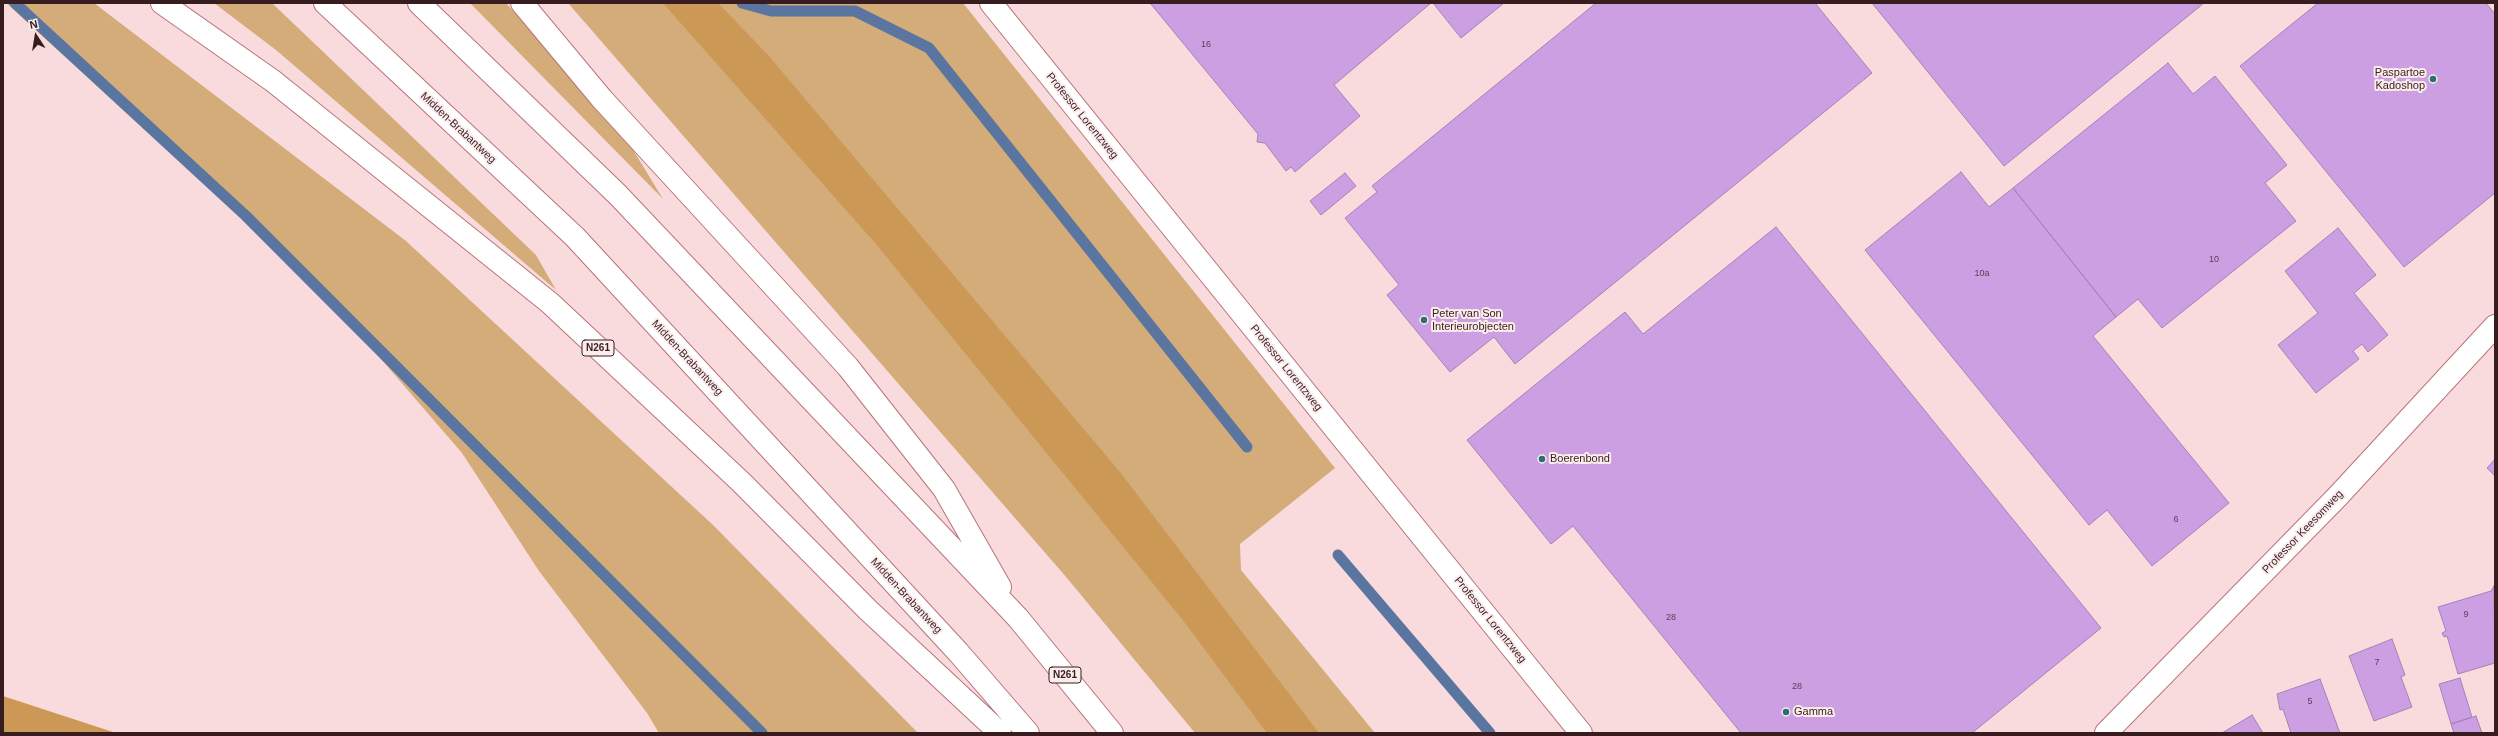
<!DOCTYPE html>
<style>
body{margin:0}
#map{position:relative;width:2498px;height:736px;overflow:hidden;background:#fadbdd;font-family:Arial,sans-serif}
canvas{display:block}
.frame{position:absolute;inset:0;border:4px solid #381d20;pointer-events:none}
.north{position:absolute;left:16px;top:16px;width:40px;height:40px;-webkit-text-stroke:3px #fceded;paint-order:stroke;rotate:348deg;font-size:11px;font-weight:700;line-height:16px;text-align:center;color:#381d20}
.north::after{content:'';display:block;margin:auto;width:14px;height:18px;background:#381d20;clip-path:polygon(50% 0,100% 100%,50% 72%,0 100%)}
</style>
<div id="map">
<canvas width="2498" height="736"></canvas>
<div class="frame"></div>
<div class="north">N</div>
</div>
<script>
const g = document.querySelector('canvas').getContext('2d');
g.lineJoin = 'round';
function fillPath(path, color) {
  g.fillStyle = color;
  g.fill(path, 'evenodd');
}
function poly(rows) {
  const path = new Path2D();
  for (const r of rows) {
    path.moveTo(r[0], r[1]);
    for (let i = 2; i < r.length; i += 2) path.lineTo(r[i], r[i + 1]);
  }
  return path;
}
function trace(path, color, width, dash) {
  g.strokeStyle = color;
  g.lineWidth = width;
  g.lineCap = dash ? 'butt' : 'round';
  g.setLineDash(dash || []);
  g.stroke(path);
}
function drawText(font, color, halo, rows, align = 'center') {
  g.font = font + ' Arial,sans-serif';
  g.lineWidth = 4;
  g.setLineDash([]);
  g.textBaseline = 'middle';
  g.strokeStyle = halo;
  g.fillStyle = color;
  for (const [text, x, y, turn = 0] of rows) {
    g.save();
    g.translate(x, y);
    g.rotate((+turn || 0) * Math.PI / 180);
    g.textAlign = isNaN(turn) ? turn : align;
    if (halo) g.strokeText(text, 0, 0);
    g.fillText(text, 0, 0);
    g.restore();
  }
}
fillPath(poly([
 [6,3,94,3,406,241,713,525,918,733,659,733,647,713,539,571,462,453,324,293],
 [214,3,272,3,536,255,556,290,276,50],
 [470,3,506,3,627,140,663,199],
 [568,3,963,3,1335,468,1240,544,1241,570,1375,733,1195,733,1067,578]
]), '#d3ac79');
fillPath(poly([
 [663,3,718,3,768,55,1120,472,1319,733,1267,733,1182,619,876,244],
 [3,696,116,733,3,733]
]), '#cb9955');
trace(poly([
 [15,3,246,216,762,733],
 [742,3,771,11,855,11,929,48,1247,447],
 [1338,555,1490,733]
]), '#5a75a0', 11);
const building = poly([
 [1150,3,1431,3,1334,85,1360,116,1295,172,1291,167,1286,171,1265,143,1257,142,1258,134,1150,3],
 [1433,3,1504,3,1461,38,1433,3],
 [1596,3,1815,3,1872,73,1515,364,1494,337,1450,372,1387,295,1399,285,1345,218,1377,192,1372,186,1596,3],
 [1872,3,2204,3,2004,166,1872,3],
 [2318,3,2486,3,2495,14,2495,193,2404,267,2240,66,2318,3],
 [2168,63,2193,94,2215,76,2287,165,2265,183,2296,221,2162,328,2138,299,2116,317,2013,188,2168,63],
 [1961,172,1989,207,2013,188,2116,317,2093,336,2229,503,2152,566,2107,510,2089,525,1865,250,1961,172],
 [1345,173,1356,186,1321,215,1310,201,1345,173],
 [1776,227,2101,628,1972,733,1741,733,1573,526,1551,544,1467,440,1625,312,1643,334,1776,227],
 [2338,228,2376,275,2354,293,2388,335,2368,352,2362,344,2353,351,2359,359,2316,393,2278,345,2318,313,2285,271,2338,228],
 [2495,459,2495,476,2487,468,2495,459],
 [2494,586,2495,663,2458,674,2447,636,2444,637,2442,633,2446,631,2438,607,2491,591,2494,586],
 [2392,639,2405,675,2401,677,2412,707,2374,721,2349,656,2392,639],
 [2460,678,2472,717,2451,724,2439,684,2460,678],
 [2320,679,2340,733,2291,733,2283,709,2280,710,2277,694,2320,679],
 [2252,715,2263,733,2222,733,2252,715],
 [2476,716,2482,733,2454,733,2451,724,2476,716]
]);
fillPath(building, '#cb9fe2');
trace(building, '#a482b7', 1);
const minor = poly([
 [991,3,1581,733]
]);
const tertiary = poly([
 [2106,733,2338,496,2495,326]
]);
const trunk = poly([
 [162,3,273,81,550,303,742,483,868,610,1000,733],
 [325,3,575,237,958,652,1028,733],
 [419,3,618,195,1018,618,1112,733],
 [522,3,602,99,848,367,944,489,1000,587]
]);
trace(minor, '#b7747a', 24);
trace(tertiary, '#b7747a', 24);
trace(trunk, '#b7747a', 24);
trace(minor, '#fff', 22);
trace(tertiary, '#fff', 22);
trace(trunk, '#fff', 22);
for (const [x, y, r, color] of [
 [2433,79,4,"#277170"],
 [1424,320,4,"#277170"],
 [1542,459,4,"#277170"],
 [1786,712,4,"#277170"]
]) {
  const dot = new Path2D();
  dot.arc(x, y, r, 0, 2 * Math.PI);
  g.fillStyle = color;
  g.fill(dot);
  trace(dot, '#fceded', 1.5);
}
drawText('9px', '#5d3e50', null, [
 ["16",1206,45],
 ["10",2214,260],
 ["10a",1982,274],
 ["6",2176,520],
 ["9",2466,615],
 ["28",1671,618],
 ["7",2377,663],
 ["28",1797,687],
 ["5",2310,702]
]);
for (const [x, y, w] of [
 [598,348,32],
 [1065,675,32]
]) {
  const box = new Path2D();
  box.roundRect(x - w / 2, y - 8, w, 16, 3);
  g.fillStyle = '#fceded';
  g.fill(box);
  trace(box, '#381d20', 1);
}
drawText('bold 10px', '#381d20', null, [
 ["N261",598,348],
 ["N261",1065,675]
]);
drawText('11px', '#381d20', '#fceded', [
 ["Paspartoe",2425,73,"right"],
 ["Kadoshop",2425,86,"right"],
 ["Peter van Son",1432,314],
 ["Interieurobjecten",1432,327],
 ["Boerenbond",1550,459],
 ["Gamma",1794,712]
], 'left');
drawText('11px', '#381d20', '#fceded', [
 ["Professor Lorentzweg",1082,116,51],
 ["Midden-Brabantweg",458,128,43],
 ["Midden-Brabantweg",687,358,47],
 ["Professor Lorentzweg",1286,368,51],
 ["Professor Keesomweg",2303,532,-46],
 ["Midden-Brabantweg",906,596,47],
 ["Professor Lorentzweg",1490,620,51]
]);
</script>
